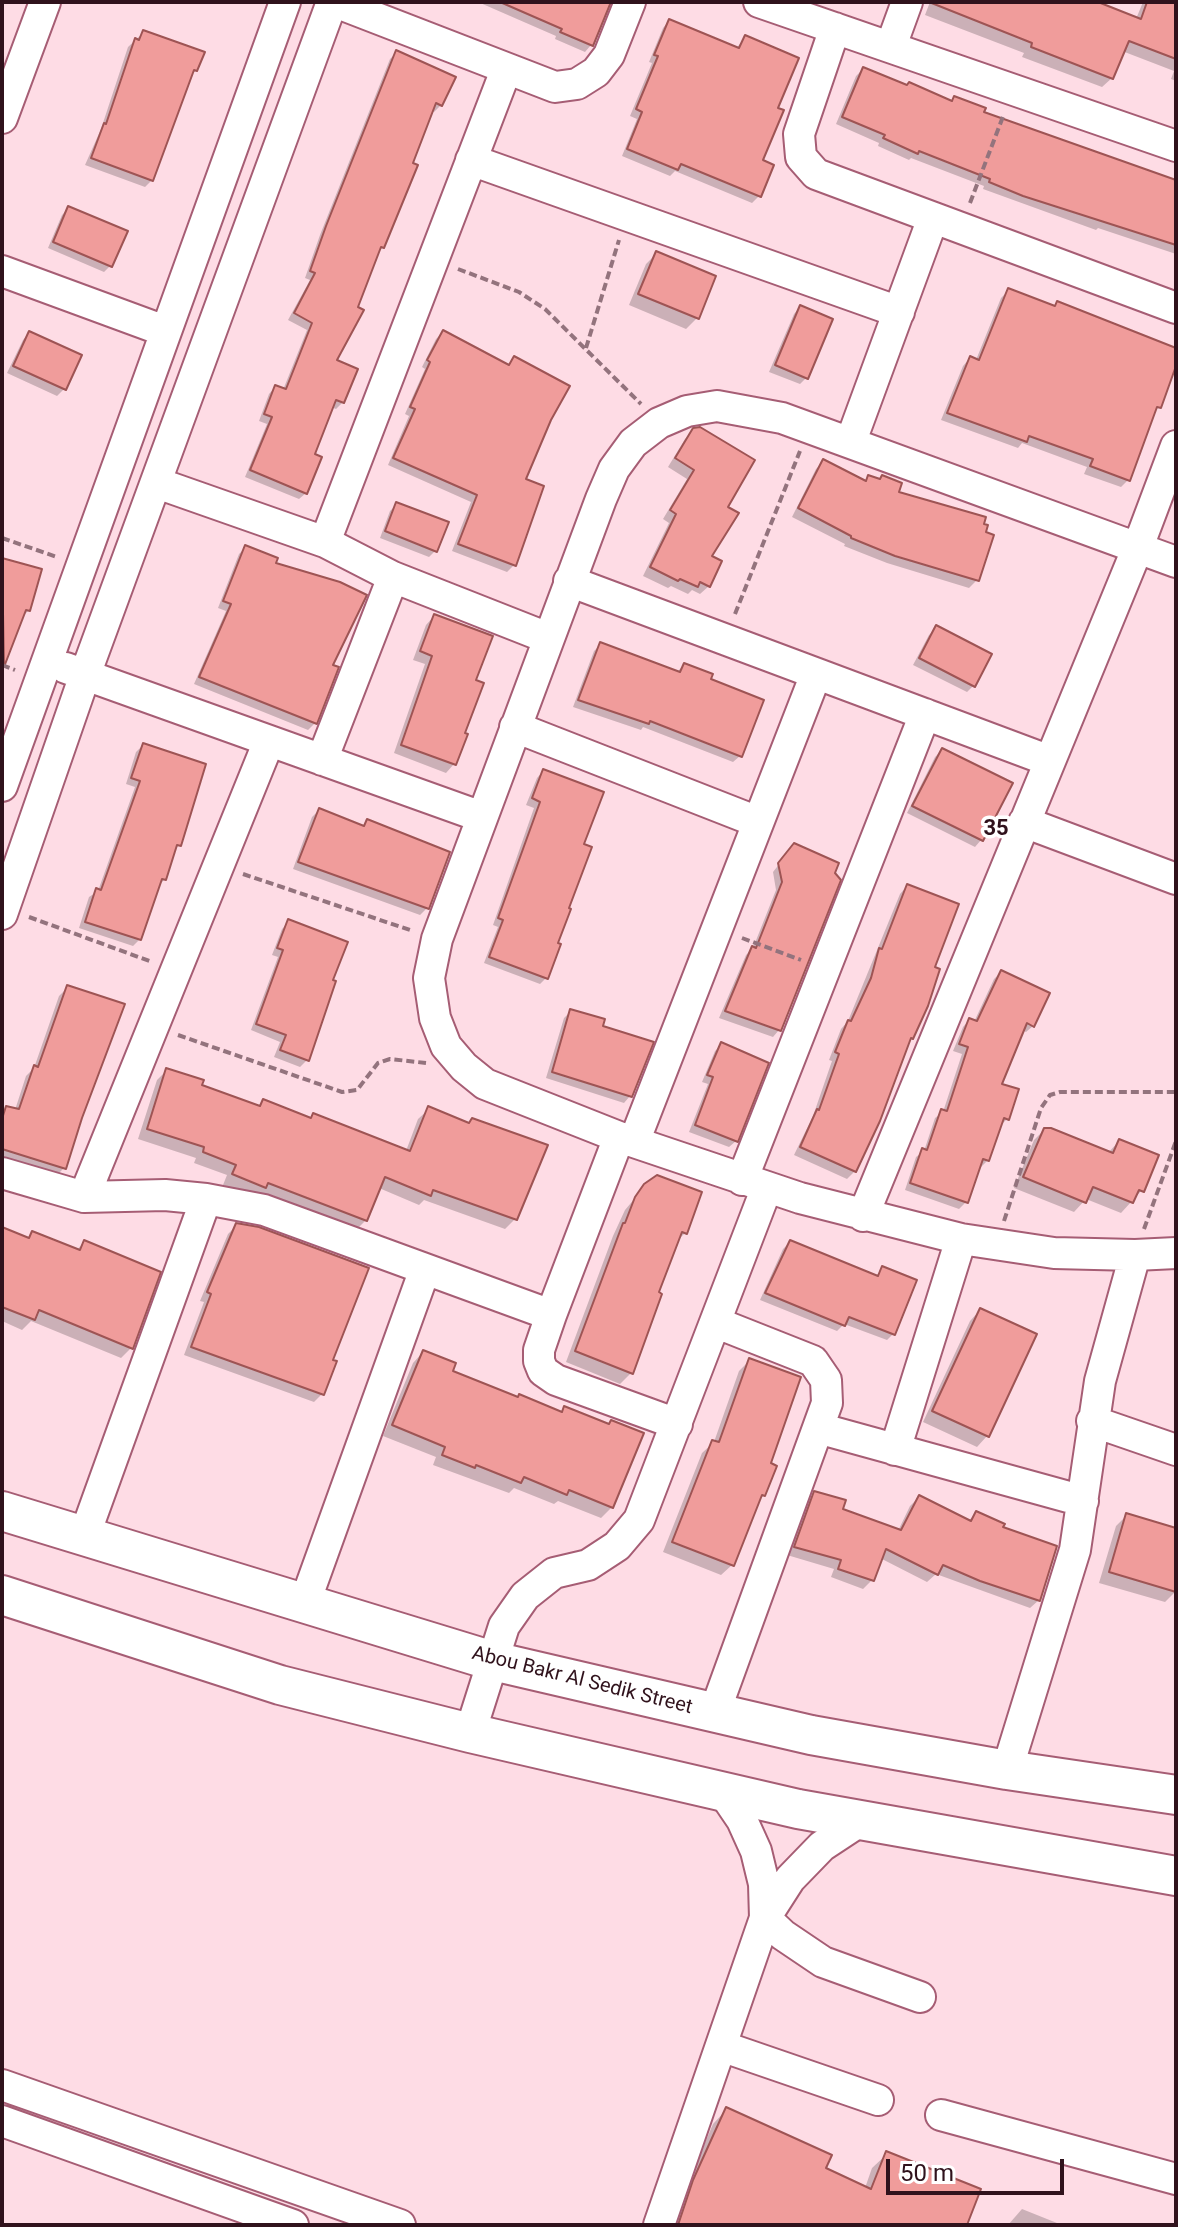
<!DOCTYPE html>
<style>
body{margin:0}
#map{position:relative;width:1178px;height:2227px;overflow:hidden;background:#fedce5;font-family:Roboto,sans-serif}
canvas{display:block}
.frame{position:absolute;inset:0;border:4px solid #30121c;pointer-events:none}
.scale{position:absolute;left:886px;top:2159px;width:178px;height:36px;box-sizing:border-box;border:4px solid #30121c;border-top:0;padding-left:10px;font-size:24px;line-height:28px;white-space:nowrap;color:#30121c;-webkit-text-stroke:6px #fff;paint-order:stroke}
</style>
<div id="map">
<canvas width="1178" height="2227"></canvas>
<div class="frame"></div>
<div class="scale">50 m</div>
</div>
<script>
const g = document.querySelector('canvas').getContext('2d');
g.lineJoin = 'round';
function fillPath(path, color) {
  g.fillStyle = color;
  g.fill(path, 'evenodd');
}
function poly(rows) {
  const path = new Path2D();
  for (const r of rows) {
    path.moveTo(r[0], r[1]);
    for (let i = 2; i < r.length; i += 2) path.lineTo(r[i], r[i + 1]);
  }
  return path;
}
function trace(path, color, width, dash) {
  g.strokeStyle = color;
  g.lineWidth = width;
  g.lineCap = dash ? 'butt' : 'round';
  g.setLineDash(dash || []);
  g.stroke(path);
}
function drawText(font, color, halo, rows, align = 'center') {
  g.font = font + ' Roboto,sans-serif';
  g.lineWidth = 7;
  g.setLineDash([]);
  g.textBaseline = 'middle';
  g.strokeStyle = halo;
  g.fillStyle = color;
  for (const [text, x, y, turn = 0] of rows) {
    g.save();
    g.translate(x, y);
    g.rotate((+turn || 0) * Math.PI / 180);
    g.textAlign = isNaN(turn) ? turn : align;
    if (halo) g.strokeText(text, 0, 0);
    g.fillText(text, 0, 0);
    g.restore();
  }
}
fillPath(poly([
 [478,2,609,2,591,45,585,52,555,39,556,36],
 [930,2,1094,2,1136,19,1143,2,1176,2,1176,81,1171,79,1174,71,1122,51,1112,78,1102,87,1022,57,1024,53,925,15],
 [669,21,736,49,745,37,776,109,761,161,759,196,752,203,675,171,670,176,622,156,637,119,630,116,652,63,649,62,663,28],
 [144,32,196,70,190,76,152,180,145,187,85,165,101,129,128,47],
 [397,52,441,105,434,112,431,110,382,247,377,252,335,361,343,402,336,409,331,407,313,456,306,493,299,499,245,477,267,424,259,421,269,394,275,387,283,390,307,330,288,320,310,280,305,278,320,235,390,59],
 [863,69,950,103,955,98,982,113,1176,180,1176,254,1098,228,1096,230,983,189,984,186,911,158,909,160,878,146,879,143,836,124,856,76],
 [69,208,110,266,104,272,48,248,62,215],
 [656,254,697,318,686,329,629,305,646,264],
 [1009,290,1053,308,1057,304,1176,350,1176,360,1159,407,1152,413,1128,480,1121,487,1084,474,1087,467,1022,443,1018,448,941,420,963,366,970,358,976,360,1001,298],
 [800,307,806,378,800,384,769,372,794,314],
 [443,332,507,366,514,359,549,420,523,480,514,565,507,572,452,551,471,502,388,465,409,416,405,414,425,369,422,367,436,339],
 [29,333,64,389,57,396,7,373,23,340],
 [694,430,725,507,709,557,709,586,700,594,692,590,688,594,671,586,668,588,643,576,669,523,663,519,687,479,668,467,685,439],
 [824,461,864,482,869,478,896,493,977,580,969,588,887,563,844,546,845,544,792,517,816,469],
 [397,504,436,550,429,557,380,538,390,511],
 [246,547,273,565,331,666,315,723,308,730,194,684,226,611,218,608,239,554],
 [2,560,40,571,29,610,20,619,2,666],
 [434,616,474,681,454,764,446,773,394,753,425,664,413,660,426,625],
 [936,628,973,686,967,692,913,665,929,635],
 [601,644,676,673,684,665,709,680,740,756,733,762,643,727,641,730,573,707,594,651],
 [143,745,179,845,174,850,165,879,157,887,140,939,133,946,79,928,89,897,98,891,135,787,126,784,136,752],
 [942,750,981,840,975,847,907,813,935,757],
 [543,771,581,846,546,978,540,984,484,963,498,927,493,925,534,808,526,805,537,778],
 [319,810,362,827,367,821,448,853,427,908,420,915,293,869,312,817],
 [788,853,779,1030,773,1037,719,1018,746,955,753,948,776,890,773,872],
 [907,886,932,968,912,1038,907,1042,855,1171,847,1179,794,1155,813,1116,832,1061,829,1060,841,1029,848,1021,900,894],
 [289,922,315,1031,307,1060,300,1067,274,1057,280,1042,251,1030,278,957,272,955,282,929],
 [1001,972,1033,1026,1026,1032,1022,1030,1000,1085,1007,1119,1000,1126,988,1160,981,1167,978,1166,966,1202,959,1209,905,1190,916,1157,924,1151,935,1118,943,1112,962,1054,953,1051,963,1027,969,1020,974,1022,994,979],
 [68,987,80,1117,64,1168,56,1176,2,1159,2,1113,7,1108,15,1110,26,1076,34,1068,59,996],
 [571,1011,601,1027,630,1096,624,1103,546,1078,564,1018],
 [722,1044,736,1141,729,1147,689,1132,708,1084,702,1082,715,1051],
 [167,1070,257,1107,263,1101,309,1119,314,1115,406,1151,418,1119,429,1109,467,1124,472,1120,515,1219,505,1229,424,1200,419,1205,379,1188,366,1220,355,1231,258,1193,254,1197,223,1185,227,1175,194,1163,196,1158,138,1139,157,1080],
 [1044,1130,1108,1153,1119,1141,1142,1190,1121,1213,1086,1199,1074,1212,1014,1188,1034,1140],
 [646,1185,699,1193,685,1233,675,1243,631,1373,620,1384,566,1362,613,1236,625,1210],
 [237,1225,322,1394,314,1402,184,1355,204,1302,200,1301,228,1234],
 [2,1230,27,1239,33,1233,76,1251,84,1242,131,1348,121,1358,31,1321,22,1330,2,1321],
 [790,1242,875,1277,883,1268,893,1334,887,1340,844,1324,837,1331,760,1300,783,1249],
 [980,1310,987,1436,977,1447,923,1422,970,1321],
 [423,1352,450,1372,517,1399,560,1413,565,1408,612,1507,601,1518,558,1501,554,1504,514,1488,509,1493,433,1465,436,1457,383,1436,413,1363],
 [749,1361,768,1464,763,1495,758,1500,732,1565,721,1575,663,1552,702,1453,714,1442,739,1371],
 [815,1493,841,1510,898,1531,910,1506,919,1497,968,1521,976,1514,1001,1528,1039,1600,1030,1608,936,1574,927,1582,880,1558,872,1580,863,1589,831,1577,834,1569,787,1555,806,1501],
 [1127,1515,1176,1530,1176,1591,1165,1602,1099,1583,1116,1526],
 [727,2109,823,2169,865,2188,872,2168,887,2154,965,2225,670,2225,713,2124],
 [1022,2209,1062,2225,1008,2225]
]), '#0003');
const building = poly([
 [500,2,611,2,593,46,560,32,562,29,500,2],
 [929,2,1098,2,1141,19,1147,2,1176,2,1176,59,1129,41,1113,79,1031,47,1032,43,929,2],
 [669,19,739,48,745,35,799,58,778,108,784,110,763,160,774,165,761,197,681,164,678,170,627,149,642,112,636,109,658,56,654,55,669,19],
 [143,30,205,52,197,71,194,70,153,181,91,158,104,123,106,124,135,38,139,40,143,30],
 [396,50,456,77,442,106,436,103,413,163,418,165,384,248,381,247,358,307,364,310,337,360,358,369,344,403,336,400,315,454,322,457,307,494,250,470,272,417,264,414,275,385,286,389,312,323,294,313,315,273,310,271,326,226,396,50],
 [863,67,907,85,909,82,952,101,954,96,986,108,984,112,1176,180,1176,245,1023,196,989,182,990,179,919,151,918,154,883,138,885,135,842,117,863,67],
 [68,206,128,231,112,267,53,242,68,206],
 [656,251,716,276,699,319,638,294,656,251],
 [1008,288,1055,306,1057,301,1176,348,1176,366,1161,408,1157,407,1130,481,1090,466,1093,459,1029,436,1027,442,947,413,970,356,979,360,1008,288],
 [800,305,833,319,808,379,775,365,800,305],
 [443,330,509,365,514,356,570,386,551,420,526,479,544,486,516,566,458,544,477,495,393,458,415,409,410,407,430,362,427,360,443,330],
 [29,331,82,355,66,390,13,366,29,331],
 [700,427,755,460,728,507,739,513,712,556,722,561,710,587,700,582,698,587,680,579,678,581,650,567,676,514,670,510,694,470,675,458,693,428,700,427],
 [823,459,866,481,868,475,880,479,882,475,902,483,899,492,986,517,984,524,988,525,986,532,994,535,979,581,895,556,851,538,851,536,798,508,823,459],
 [396,502,449,522,437,552,385,531,396,502],
 [245,545,278,558,276,563,340,582,367,595,333,665,339,667,317,724,199,677,231,604,223,601,245,545],
 [2,558,42,569,30,611,26,610,4,667,2,558],
 [434,614,493,636,476,680,484,683,465,733,468,734,456,765,401,745,432,656,420,651,434,614],
 [936,625,992,654,975,687,919,658,936,625],
 [600,642,680,672,684,663,713,674,711,679,764,700,742,757,650,721,649,724,578,700,600,642],
 [143,743,206,764,181,846,177,845,166,880,162,879,141,940,85,922,96,888,101,890,140,781,131,778,143,743],
 [942,748,1013,783,983,841,912,806,942,748],
 [543,769,604,792,584,844,592,847,569,908,571,909,558,943,561,944,548,979,489,957,503,920,498,918,540,802,532,798,543,769],
 [319,808,364,826,367,819,450,852,429,909,298,862,319,808],
 [794,843,839,863,835,873,841,880,781,1031,725,1011,752,946,756,948,782,882,778,863,794,843],
 [907,884,959,904,935,967,940,969,928,1006,913,1039,911,1038,880,1121,856,1172,800,1147,817,1109,819,1110,839,1054,835,1052,848,1020,851,1021,871,978,879,948,882,949,907,884],
 [288,919,348,942,333,980,336,981,309,1061,280,1050,286,1035,256,1024,283,950,277,948,288,919],
 [1001,970,1050,993,1034,1027,1027,1023,1002,1084,1019,1089,1009,1120,1004,1118,989,1161,983,1159,968,1203,910,1183,922,1148,927,1150,941,1109,947,1111,968,1047,959,1044,969,1018,977,1021,1001,970],
 [67,985,125,1004,82,1118,66,1169,2,1149,2,1119,6,1106,19,1109,34,1065,38,1067,67,985],
 [570,1009,605,1019,603,1026,654,1042,632,1097,552,1072,570,1009],
 [721,1042,769,1063,738,1142,695,1125,713,1077,707,1075,721,1042],
 [166,1068,204,1080,202,1085,260,1106,263,1099,311,1118,313,1113,410,1151,428,1106,469,1123,472,1118,548,1145,517,1220,433,1190,431,1196,385,1177,367,1221,268,1183,266,1188,232,1174,236,1165,203,1152,204,1147,147,1129,166,1068],
 [1044,1128,1051,1128,1113,1153,1119,1139,1159,1155,1144,1192,1139,1190,1133,1203,1093,1187,1086,1203,1023,1177,1044,1128],
 [657,1175,702,1192,687,1234,682,1232,659,1292,662,1294,633,1374,575,1351,623,1223,625,1223,635,1197,644,1184,657,1175],
 [236,1223,259,1227,369,1268,333,1360,337,1361,324,1395,191,1347,211,1294,207,1292,236,1223],
 [2,1227,29,1238,32,1231,80,1250,84,1240,161,1272,133,1349,39,1310,35,1320,2,1307,2,1227],
 [790,1240,878,1276,882,1266,917,1280,895,1335,849,1317,845,1326,765,1293,790,1240],
 [980,1308,1037,1334,989,1437,932,1411,980,1308],
 [423,1350,456,1363,453,1371,518,1397,519,1394,562,1412,564,1406,609,1424,611,1420,644,1433,613,1508,569,1490,567,1495,524,1477,521,1483,476,1465,475,1468,442,1455,445,1447,392,1425,423,1350],
 [749,1358,801,1377,771,1463,777,1466,765,1496,762,1495,734,1566,672,1542,712,1440,719,1442,749,1358],
 [814,1491,846,1500,843,1509,901,1530,919,1495,971,1521,976,1511,1005,1524,1003,1527,1057,1546,1040,1601,980,1581,943,1565,938,1575,886,1549,874,1581,838,1569,841,1560,794,1547,814,1491],
 [1126,1513,1176,1528,1176,1592,1109,1572,1126,1513],
 [726,2107,832,2155,826,2168,871,2189,886,2151,981,2189,967,2225,678,2225,693,2180,726,2107]
]);
fillPath(building, '#f09c9b');
trace(building, '#9e5454', 2);
const minor = poly([
 [335,2,555,87,577,84,596,72,609,55,630,2],
 [759,2,1176,146],
 [835,28,799,134,801,157,816,174,1176,308],
 [891,46,907,2],
 [2,118,45,2],
 [471,160,899,312],
 [2,271,165,331],
 [851,441,933,218],
 [157,483,325,542,393,577,548,638],
 [325,542,506,70],
 [1176,562,782,418,717,406,687,411,659,423,633,443,614,469,601,499,437,939,429,978,435,1018,446,1046,464,1067,485,1084,619,1137,800,1198,961,1239,1054,1253,1135,1255,1176,1253],
 [569,581,1050,761],
 [66,668,482,817],
 [515,727,758,822],
 [322,760,393,577],
 [2,786,285,2],
 [1024,822,1176,879],
 [2,914,85,675,332,2],
 [619,1137,551,1315,539,1350,539,1361,543,1371,556,1380,677,1424],
 [634,1142,816,674],
 [2,1173,84,1197,165,1195,206,1199,264,1210,551,1315],
 [742,1180,925,714],
 [84,1197,269,741],
 [863,1216,1138,547,1176,446],
 [1092,1421,1176,1450],
 [818,1428,1083,1501],
 [895,1450,961,1239],
 [84,1537,206,1199],
 [304,1605,425,1269],
 [714,1714,827,1403,826,1380,813,1361,717,1323],
 [470,1733,504,1626,525,1596,554,1573,588,1565,617,1546,639,1520,767,1187],
 [1007,1770,1075,1550,1100,1381,1135,1255],
 [723,1792,742,1820,756,1851,764,1884,765,1918,783,1935,823,1962,920,1997],
 [721,2046,878,2100],
 [2,2085,400,2225],
 [941,2115,1176,2179],
 [2,2121,293,2225],
 [659,2225,765,1918,790,1879,822,1846,860,1821]
]);
const major = poly([
 [2,1511,493,1661,811,1735,1007,1770,1176,1795],
 [2,1595,280,1685,470,1733,798,1809,1176,1876]
]);
trace(minor, '#a65d74', 34);
trace(major, '#a65d74', 42);
trace(poly([
 [970,203,1004,114],
 [458,269,519,292,545,309,641,404],
 [586,348,619,240],
 [2,538,57,557],
 [735,614,800,451],
 [2,665,15,670],
 [243,874,413,931],
 [29,917,152,962],
 [742,938,801,960],
 [178,1035,342,1092,357,1090,378,1063,390,1059,426,1063],
 [1004,1221,1041,1108,1050,1095,1060,1092,1176,1092],
 [1144,1229,1176,1141]
]), '#93737d', 4, [8, 4]);
trace(minor, '#fff', 30);
trace(major, '#fff', 38);
drawText('20px', '#30121c', '#fff', [
 ["Abou Bakr Al Sedik Street",582,1681,14]
]);
drawText('bold 22px', '#30121c', '#fff', [
 ["35",996,829]
]);
</script>
